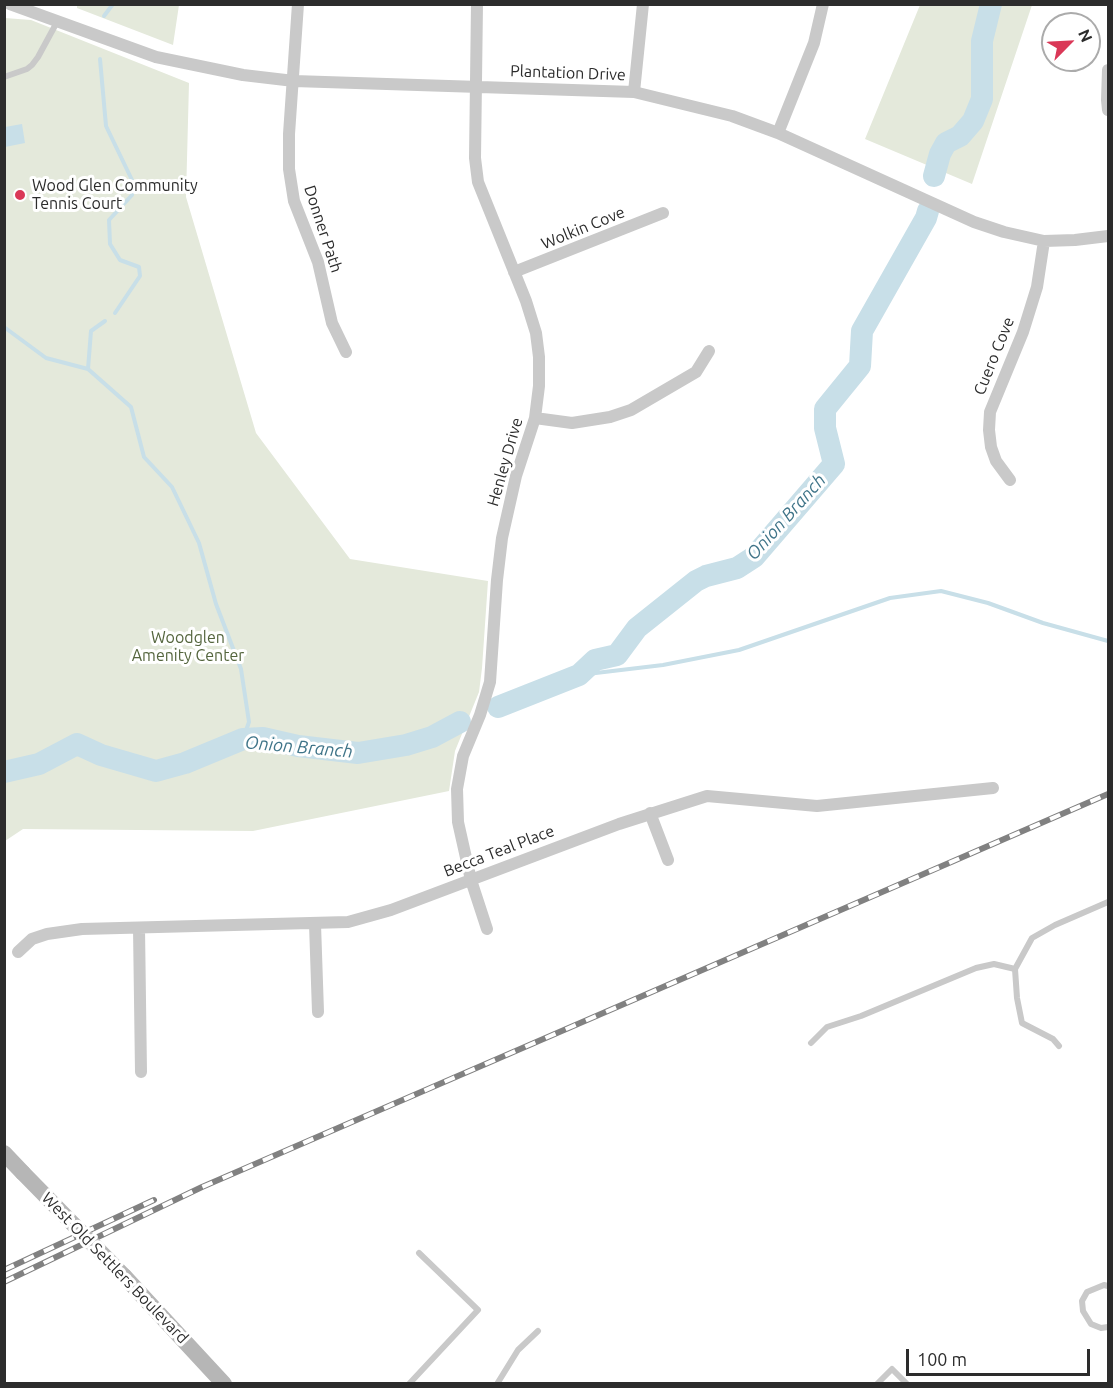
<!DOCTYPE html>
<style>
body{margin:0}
#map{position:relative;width:1113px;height:1388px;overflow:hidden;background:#fff;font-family:Ubuntu,sans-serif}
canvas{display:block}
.frame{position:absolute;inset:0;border:6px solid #2c2c2c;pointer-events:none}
.north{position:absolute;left:1041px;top:12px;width:60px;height:60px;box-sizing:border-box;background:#fff;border:2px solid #ababab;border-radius:50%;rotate:66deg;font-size:16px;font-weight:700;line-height:24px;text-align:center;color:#2c2c2c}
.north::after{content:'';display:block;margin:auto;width:21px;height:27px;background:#da3857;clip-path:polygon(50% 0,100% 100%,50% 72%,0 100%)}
.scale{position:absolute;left:906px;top:1349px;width:184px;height:27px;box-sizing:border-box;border:3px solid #2c2c2c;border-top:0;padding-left:8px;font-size:18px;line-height:21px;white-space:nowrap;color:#2c2c2c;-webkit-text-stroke:4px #fff;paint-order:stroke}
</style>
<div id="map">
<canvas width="1113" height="1388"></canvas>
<div class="frame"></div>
<div class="north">N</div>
<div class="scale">100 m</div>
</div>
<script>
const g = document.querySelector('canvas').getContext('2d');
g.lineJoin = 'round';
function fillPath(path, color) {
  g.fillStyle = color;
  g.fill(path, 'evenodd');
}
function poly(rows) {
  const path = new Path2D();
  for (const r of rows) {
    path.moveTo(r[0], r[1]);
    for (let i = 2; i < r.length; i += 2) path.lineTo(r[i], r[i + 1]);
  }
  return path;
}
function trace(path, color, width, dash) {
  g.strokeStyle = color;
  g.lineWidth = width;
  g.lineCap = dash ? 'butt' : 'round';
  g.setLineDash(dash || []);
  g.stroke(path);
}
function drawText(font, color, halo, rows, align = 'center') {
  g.font = font + ' Ubuntu,sans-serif';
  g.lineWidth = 6;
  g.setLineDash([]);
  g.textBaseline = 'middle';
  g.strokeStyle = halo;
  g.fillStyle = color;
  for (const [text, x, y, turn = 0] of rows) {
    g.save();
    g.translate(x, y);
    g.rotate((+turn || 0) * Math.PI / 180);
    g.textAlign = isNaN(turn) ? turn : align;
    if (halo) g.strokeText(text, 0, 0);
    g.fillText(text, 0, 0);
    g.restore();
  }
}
fillPath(poly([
 [77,5,179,5,173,45,77,8],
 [920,5,1032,5,972,184,865,139],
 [5,18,31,20,189,83,186,197,256,433,350,559,488,581,482,668,479,692,455,751,449,791,253,831,23,829,5,841]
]), '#e4e9db');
fillPath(poly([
 [22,124,25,143,5,147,5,127]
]), '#c8dfe8');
trace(poly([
 [104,16,113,4],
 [100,59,106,126,132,180,132,195,109,220,110,244,120,260,139,267,140,276,115,313],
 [105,321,91,331,88,369,131,407,144,457,172,487,199,543,216,604,241,669,249,722,243,739],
 [4,327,46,358,88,369],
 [579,675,663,665,739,650,890,598,941,591,988,603,1043,623,1108,641]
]), '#c8dfe8', 4);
trace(poly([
 [934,176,940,154,946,143,960,136,973,121,982,99,982,41,991,4],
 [498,707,579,675,595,660,617,655,637,628,696,581,706,576,737,568,754,557,834,464,825,428,825,409,860,366,862,331,926,218,928,211],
 [4,772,39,764,77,744,101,755,156,771,185,763,243,739,263,738,298,746,358,753,406,745,432,737,460,722]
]), '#c8dfe8', 22);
trace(poly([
 [4,77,27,69,32,65,38,57,57,22],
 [811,1043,827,1027,861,1016,976,968,994,964,1015,969],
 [1059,1046,1053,1039,1022,1023,1017,998,1015,969,1032,938,1055,925,1108,902],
 [1108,1286,1104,1285,1087,1292,1082,1301,1083,1311,1091,1324,1101,1328,1108,1327],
 [409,1384,478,1310,419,1253],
 [497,1384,518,1350,538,1331],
 [877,1384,892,1369,907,1384]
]), '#c9c9c9', 6);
trace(poly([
 [10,4,156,57,243,75,294,81,634,92,732,116,778,133,974,222,1004,232,1044,241,1075,240,1108,236],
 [298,4,289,134,289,169,294,201,318,262,332,323,346,352],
 [477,4,475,158,478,182,526,301,536,333,539,357,539,386,535,418,516,476,502,538,497,580,490,682,480,715,463,756,457,789,458,822,471,880,487,929],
 [1108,70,1107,100,1108,110],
 [634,92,643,4],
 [778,133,814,43,823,4],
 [514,272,663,213],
 [535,418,572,423,610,417,631,410,696,372,709,351],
 [1010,480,996,461,991,447,989,430,990,412,1023,332,1037,287,1044,241],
 [650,813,668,860],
 [315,924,318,1012],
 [139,928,141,1072],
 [18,952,32,939,47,934,82,929,348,922,391,910,619,824,707,796,817,806,993,788]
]), '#c9c9c9', 12);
trace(poly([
 [4,1153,23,1173],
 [124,1276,224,1384]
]), '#b6b6b6', 16);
const rail = poly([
 [4,1270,154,1200],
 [4,1282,202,1187,1108,794]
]);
trace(rail, '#818181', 6);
trace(rail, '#fff', 4, [11]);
trace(poly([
 [23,1173,124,1276]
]), '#b6b6b6', 16);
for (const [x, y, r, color] of [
 [20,195,6,"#da3857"]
]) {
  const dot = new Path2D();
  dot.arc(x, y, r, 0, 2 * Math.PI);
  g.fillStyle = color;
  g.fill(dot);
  trace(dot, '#fff', 2);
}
drawText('16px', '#2c2c2c', '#fff', [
 ["Plantation Drive",568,73,2],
 ["Wolkin Cove",583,228,-22],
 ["Donner Path",323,229,72],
 ["Cuero Cove",994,356,-68],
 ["Henley Drive",505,462,-74],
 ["Becca Teal Place",499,851,-21],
 ["West Old Settlers Boulevard",115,1268,46]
]);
drawText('16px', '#2c2c2c', '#fff', [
 ["Wood Glen Community",32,186],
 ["Tennis Court",32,204]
], 'left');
drawText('16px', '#54653d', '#fff', [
 ["Woodglen",188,638],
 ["Amenity Center",188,656]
]);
drawText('italic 18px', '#407589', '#fff', [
 ["Onion Branch",786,517,-48],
 ["Onion Branch",299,747,5]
]);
</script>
